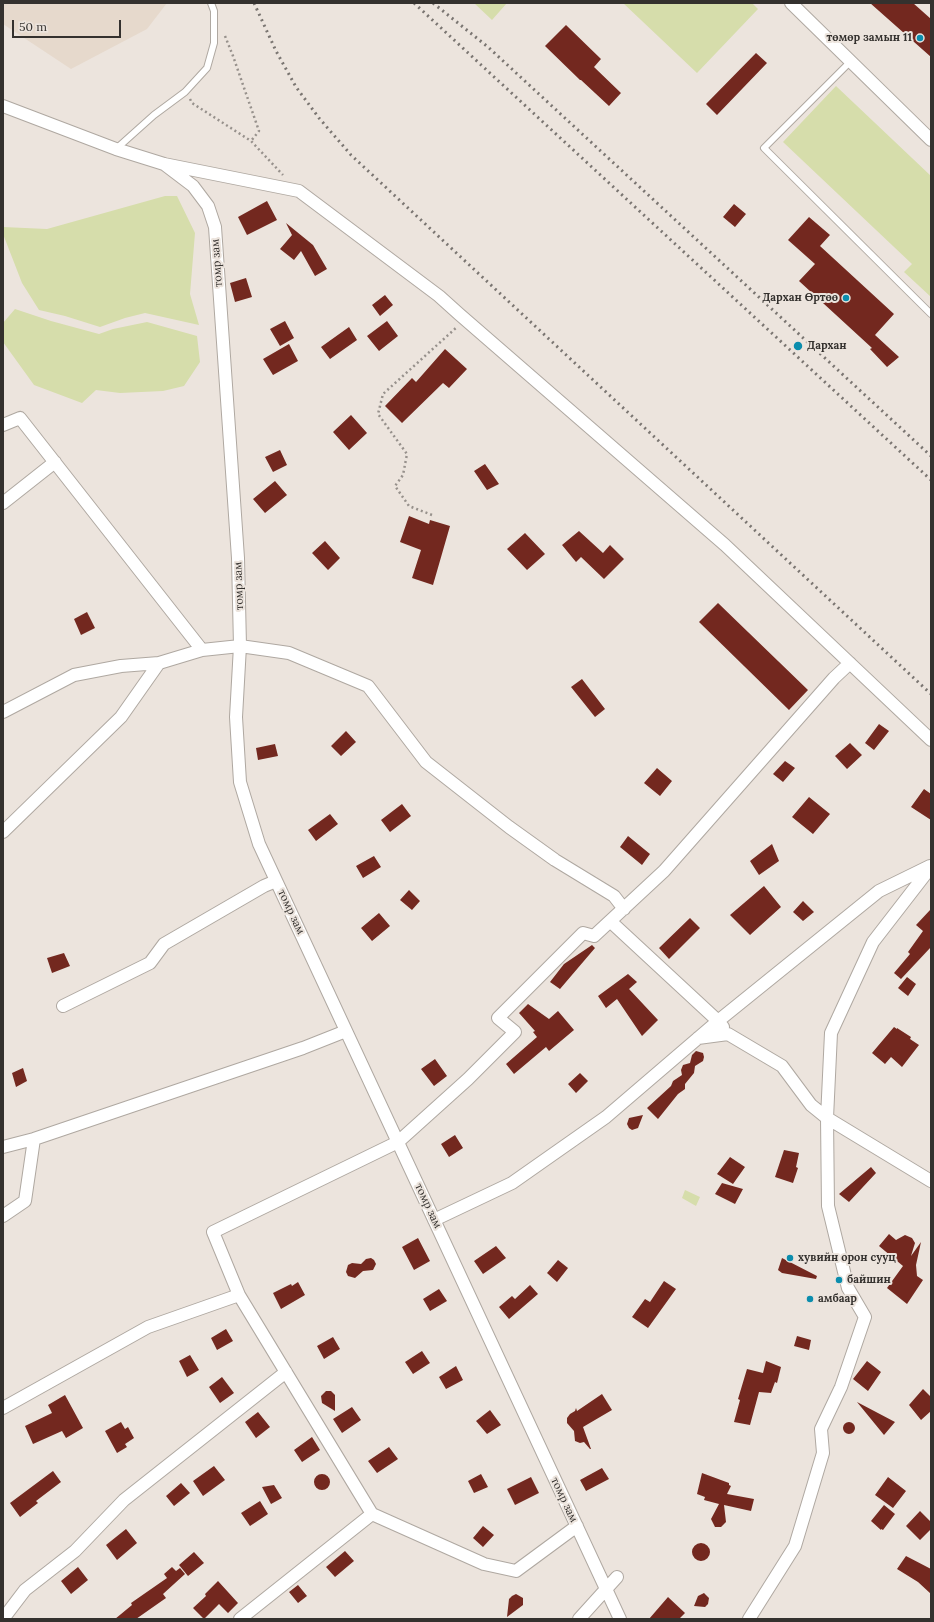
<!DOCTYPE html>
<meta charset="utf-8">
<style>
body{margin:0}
#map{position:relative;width:934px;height:1622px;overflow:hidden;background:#ece4dd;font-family:Lora,serif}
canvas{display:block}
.frame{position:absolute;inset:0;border:4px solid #34312e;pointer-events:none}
.scale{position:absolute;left:12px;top:20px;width:109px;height:18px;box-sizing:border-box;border:2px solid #34312e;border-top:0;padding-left:5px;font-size:12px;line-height:14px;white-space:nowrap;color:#34312e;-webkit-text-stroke:3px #ece4dd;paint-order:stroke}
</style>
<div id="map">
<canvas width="934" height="1622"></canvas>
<div class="frame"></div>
<div class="scale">50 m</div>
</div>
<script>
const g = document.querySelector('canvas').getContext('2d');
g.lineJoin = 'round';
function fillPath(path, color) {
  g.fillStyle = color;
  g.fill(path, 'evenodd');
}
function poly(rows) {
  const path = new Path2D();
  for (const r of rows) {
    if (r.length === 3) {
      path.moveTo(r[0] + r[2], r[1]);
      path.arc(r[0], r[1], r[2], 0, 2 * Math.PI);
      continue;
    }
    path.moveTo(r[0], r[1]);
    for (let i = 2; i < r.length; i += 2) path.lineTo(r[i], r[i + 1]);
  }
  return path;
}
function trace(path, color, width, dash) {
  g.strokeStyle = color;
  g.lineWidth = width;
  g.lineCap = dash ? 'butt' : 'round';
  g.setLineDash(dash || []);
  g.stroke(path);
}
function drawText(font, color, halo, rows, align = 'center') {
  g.font = font + ' Lora,serif';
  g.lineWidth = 4;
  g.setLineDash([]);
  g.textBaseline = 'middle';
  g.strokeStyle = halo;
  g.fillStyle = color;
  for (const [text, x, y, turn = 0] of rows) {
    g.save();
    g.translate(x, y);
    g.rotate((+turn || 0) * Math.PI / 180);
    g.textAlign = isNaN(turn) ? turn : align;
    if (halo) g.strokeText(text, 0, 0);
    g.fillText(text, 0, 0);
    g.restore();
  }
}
fillPath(poly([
 [3,3,167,3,147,29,71,69,3,24]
]), '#e6d9cc');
fillPath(poly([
 [474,3,507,3,492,20],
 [623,3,752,3,758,9,697,73],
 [836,86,931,176,931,297,904,272,912,264,783,142],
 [165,196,177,196,195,233,190,294,199,325,145,313,125,318,100,327,65,316,39,310,22,283,3,234,3,227,47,229],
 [15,309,51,321,99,334,113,329,147,322,197,336,200,362,184,386,163,391,120,393,96,390,82,403,34,385,3,342,3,323],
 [685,1190,700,1197,696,1206,682,1198]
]), '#d6ddab');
fillPath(poly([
 [870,3,913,3,931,19,931,57],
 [566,25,601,59,594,67,621,93,609,106,581,80,580,80,545,46],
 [756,53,767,63,717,115,706,104],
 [267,201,277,220,247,235,238,217],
 [734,204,746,214,735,227,723,217],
 [809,217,830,235,820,246,894,314,875,335,899,357,887,367,870,349,872,348,799,281,815,264,788,240],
 [286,223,313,245,327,269,315,276,301,251,294,260,280,249,292,235],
 [246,278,252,297,235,302,230,283],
 [385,295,393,305,380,316,372,305],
 [285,321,294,338,280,346,270,329],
 [387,321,398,336,379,351,367,336],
 [349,327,357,340,330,359,321,347],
 [289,344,298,361,273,375,263,359],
 [445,349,467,369,449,388,443,383,402,423,385,406,412,378,416,382],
 [351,415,367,433,349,450,333,432],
 [280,450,287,465,273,472,265,457],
 [485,464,499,484,487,490,474,471],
 [275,481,287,495,265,513,253,499],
 [409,516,429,524,430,520,450,526,433,585,412,578,421,550,400,542],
 [579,531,603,553,610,545,624,559,604,579,581,557,576,562,562,545],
 [525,533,545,554,527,570,507,549],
 [325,541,340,558,328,570,312,553],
 [718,603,808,690,789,710,699,622],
 [87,612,95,628,81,635,74,619],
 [582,679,605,709,595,717,571,687],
 [879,724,889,731,874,750,865,743],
 [346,731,356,742,341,756,331,746],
 [850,743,862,755,847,769,835,756],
 [275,744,278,756,258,760,256,748],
 [785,761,795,768,783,782,773,774],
 [657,768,672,781,660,796,644,783],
 [924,789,931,794,931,820,911,807],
 [809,797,830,814,813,834,792,817],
 [402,804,411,816,390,832,381,820],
 [330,814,338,824,316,841,308,830],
 [628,836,650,854,642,865,620,847],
 [772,844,779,861,759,875,750,861],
 [374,856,381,867,363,878,356,866],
 [764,886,781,907,750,935,730,915],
 [409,890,420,901,412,910,400,900],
 [803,901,814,912,803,921,793,912],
 [931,909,931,947,901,979,894,973,910,954,908,952,923,931,916,925],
 [379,913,390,926,372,941,361,928],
 [690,918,700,928,669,959,659,948],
 [592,945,595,948,560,989,550,982,564,964],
 [64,953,70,966,52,973,47,958],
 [628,974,637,982,629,989,658,1020,642,1036,617,999,606,1008,598,996],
 [907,977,916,984,908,996,898,988],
 [528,1004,549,1019,558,1011,574,1030,549,1051,546,1047,514,1074,506,1064,537,1037,533,1032,535,1031,519,1013],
 [894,1027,897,1029,897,1028,911,1037,910,1039,919,1045,902,1067,891,1057,885,1064,872,1053],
 [696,1051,703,1053,704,1057,703,1061,695,1066,694,1073,685,1084,685,1089,678,1094,658,1119,647,1108,671,1086,673,1081,682,1075,681,1070,683,1065,690,1063,692,1055],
 [435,1059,447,1076,434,1086,421,1069],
 [23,1068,27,1081,16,1087,12,1073],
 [580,1073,588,1081,576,1093,568,1084],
 [643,1115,638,1128,632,1130,629,1128,627,1124,629,1118],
 [455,1135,463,1148,449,1157,441,1144],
 [784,1150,799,1153,796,1167,798,1168,793,1183,775,1177],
 [730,1157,745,1167,733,1184,717,1174],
 [871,1167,876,1173,849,1202,839,1194],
 [722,1183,743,1189,735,1204,715,1194],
 [889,1234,896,1240,905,1235,912,1238,915,1243,911,1256,921,1242,916,1265,917,1276,923,1280,907,1304,887,1288,903,1266,879,1246],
 [418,1238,430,1261,414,1270,402,1247],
 [496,1246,506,1258,483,1274,474,1261],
 [371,1258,374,1260,376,1264,373,1270,363,1271,355,1278,348,1276,346,1272,348,1265,352,1263,361,1264,366,1259],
 [782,1258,817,1276,816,1279,782,1273,778,1270],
 [558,1260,568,1268,557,1282,547,1273],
 [664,1281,676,1289,648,1328,632,1317,645,1299,650,1302],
 [298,1282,305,1295,281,1309,273,1293,291,1284,292,1286],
 [530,1285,538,1294,509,1319,499,1307,512,1296,515,1299],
 [439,1289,447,1301,430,1311,423,1299],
 [226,1329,233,1341,217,1350,211,1338],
 [797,1336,811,1340,809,1350,794,1346],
 [333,1337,340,1349,324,1359,317,1346],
 [422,1351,430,1363,413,1374,405,1362],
 [190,1355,199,1370,187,1377,179,1361],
 [766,1361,781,1367,777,1383,775,1382,771,1393,759,1392,750,1425,734,1422,740,1400,738,1399,747,1369,763,1373],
 [867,1361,881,1372,868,1391,853,1379],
 [456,1366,463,1380,446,1389,439,1377],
 [222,1377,234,1393,220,1403,209,1387],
 [923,1389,931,1397,931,1411,921,1420,909,1405],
 [326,1391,331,1391,335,1395,335,1411,322,1403,321,1396],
 [602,1394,612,1410,583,1427,591,1449,590,1449,584,1442,580,1443,575,1441,574,1431,567,1423,567,1418,570,1414,575,1411,576,1408,577,1411],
 [65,1395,83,1428,66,1438,62,1431,33,1444,25,1426,52,1413,48,1405],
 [857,1402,895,1422,884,1435],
 [352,1407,361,1420,342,1433,333,1419],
 [490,1410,501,1425,487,1434,476,1421],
 [258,1412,270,1427,256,1438,245,1422],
 [849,1428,6],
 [121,1422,125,1429,128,1427,134,1438,125,1444,127,1447,117,1453,105,1431],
 [312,1437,320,1450,302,1462,294,1450],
 [389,1447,398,1459,377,1473,368,1461],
 [214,1466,225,1480,203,1496,193,1481],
 [602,1468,609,1479,586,1491,580,1480],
 [53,1471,61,1482,36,1501,38,1503,20,1517,10,1503],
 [702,1473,729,1483,729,1485,731,1486,727,1494,754,1499,751,1511,724,1505,726,1522,721,1527,715,1527,711,1519,719,1504,704,1500,705,1497,697,1494],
 [481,1474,488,1487,474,1493,468,1481],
 [322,1482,8],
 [531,1477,539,1493,515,1505,507,1489],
 [888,1477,906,1491,893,1508,875,1495],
 [181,1483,190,1493,174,1506,166,1496],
 [274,1485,282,1498,271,1504,262,1487],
 [260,1501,268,1514,250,1526,241,1513],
 [884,1505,895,1514,883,1530,881,1529,881,1530,871,1521],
 [920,1511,931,1522,931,1529,920,1540,906,1526],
 [483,1526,494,1535,483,1547,473,1538],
 [126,1529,137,1543,117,1560,106,1545],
 [701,1552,9],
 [345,1551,354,1561,335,1577,326,1567],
 [194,1552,204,1563,188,1576,179,1565],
 [906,1556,931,1569,931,1594,918,1582,897,1569],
 [78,1567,88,1580,71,1594,61,1581],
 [172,1567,176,1571,180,1568,185,1574,163,1594,166,1598,136,1619,115,1619,132,1605,131,1603,167,1578,164,1574],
 [218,1581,238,1603,228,1613,219,1604,204,1619,193,1608,206,1596,205,1594],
 [298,1585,307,1596,298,1603,289,1592],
 [704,1593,709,1598,708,1604,705,1607,694,1606,698,1596],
 [516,1594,523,1598,523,1605,507,1617,509,1599,512,1596],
 [668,1597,685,1613,679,1619,649,1619]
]), '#73281f');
const service = poly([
 [851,61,764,148,931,314],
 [116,149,154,115,185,92,207,68,214,43,214,11,211,3]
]);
const minor = poly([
 [791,3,931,140],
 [3,106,116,149,164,164,299,191,439,296,459,314,725,545,931,740],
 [164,164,193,186,208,206,215,227,238,558,240,646,236,717,240,782,259,844,620,1619],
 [3,425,20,418,202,650],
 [3,503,55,462],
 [3,712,74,675,121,666,159,663,202,650,240,646,289,653,368,686,426,762,509,827,555,860,614,896,624,909],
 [3,832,121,717,159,663],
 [610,921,718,1021,723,1027],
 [63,1006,150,963,164,944,264,886,276,881],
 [698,1038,728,1034,782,1066,811,1105,827,1118,931,1181],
 [3,1147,34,1139,303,1048,346,1031],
 [3,1216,25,1201,34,1139],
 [434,1220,512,1183,606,1117,718,1021,879,891,930,866],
 [3,1408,148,1327,239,1295],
 [372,1514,239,1295,213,1232,398,1142,468,1079,515,1032,498,1018,583,933,594,936,664,871,834,678,850,663],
 [3,1619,25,1590,75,1551,124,1500,286,1372],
 [240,1619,372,1514,484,1564,516,1571,577,1526],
 [579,1619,617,1577],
 [749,1619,795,1546,823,1453,821,1429,841,1387,865,1317,848,1288,828,1206,827,1118,831,1033,873,942,931,867]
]);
trace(service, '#afa8a1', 8);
trace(minor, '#afa8a1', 14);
trace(poly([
 [225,36,233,56,259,131,251,141],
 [190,99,192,103,251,141,283,175],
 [432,515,409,506,395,486,403,475,407,454,378,414,383,394,457,327]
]), '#97918c', 2.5, [2, 3]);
trace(service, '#fff', 6);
trace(minor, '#fff', 12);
trace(poly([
 [254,3,276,51,296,87,319,118,351,155,931,694],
 [414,3,931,480],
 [433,3,488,47,931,456]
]), '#7a7571', 3, [2, 4]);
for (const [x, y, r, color] of [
 [920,38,4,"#0b8dad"],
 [846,298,4,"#0b8dad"],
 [798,346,5,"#0b8dad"],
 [790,1258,4,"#0b8dad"],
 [839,1280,4,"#0b8dad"],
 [810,1299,4,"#0b8dad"]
]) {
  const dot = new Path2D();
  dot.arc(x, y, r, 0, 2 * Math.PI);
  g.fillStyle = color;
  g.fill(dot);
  trace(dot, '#ece4dd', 1.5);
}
drawText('bold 11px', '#34312e', '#ece4dd', [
 ["төмөр замын 11",912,38,"right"],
 ["Дархан Өртөө",838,298,"right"],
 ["Дархан",807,346],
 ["хувийн орон сууц",798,1258],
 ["байшин",847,1280],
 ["амбаар",818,1299]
], 'left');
drawText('11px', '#34312e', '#ece4dd', [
 ["томр зам",217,263,-94],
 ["томр зам",239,586,-92],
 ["томр зам",291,912,65],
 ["томр зам",428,1206,65],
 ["томр зам",564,1500,65]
]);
</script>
